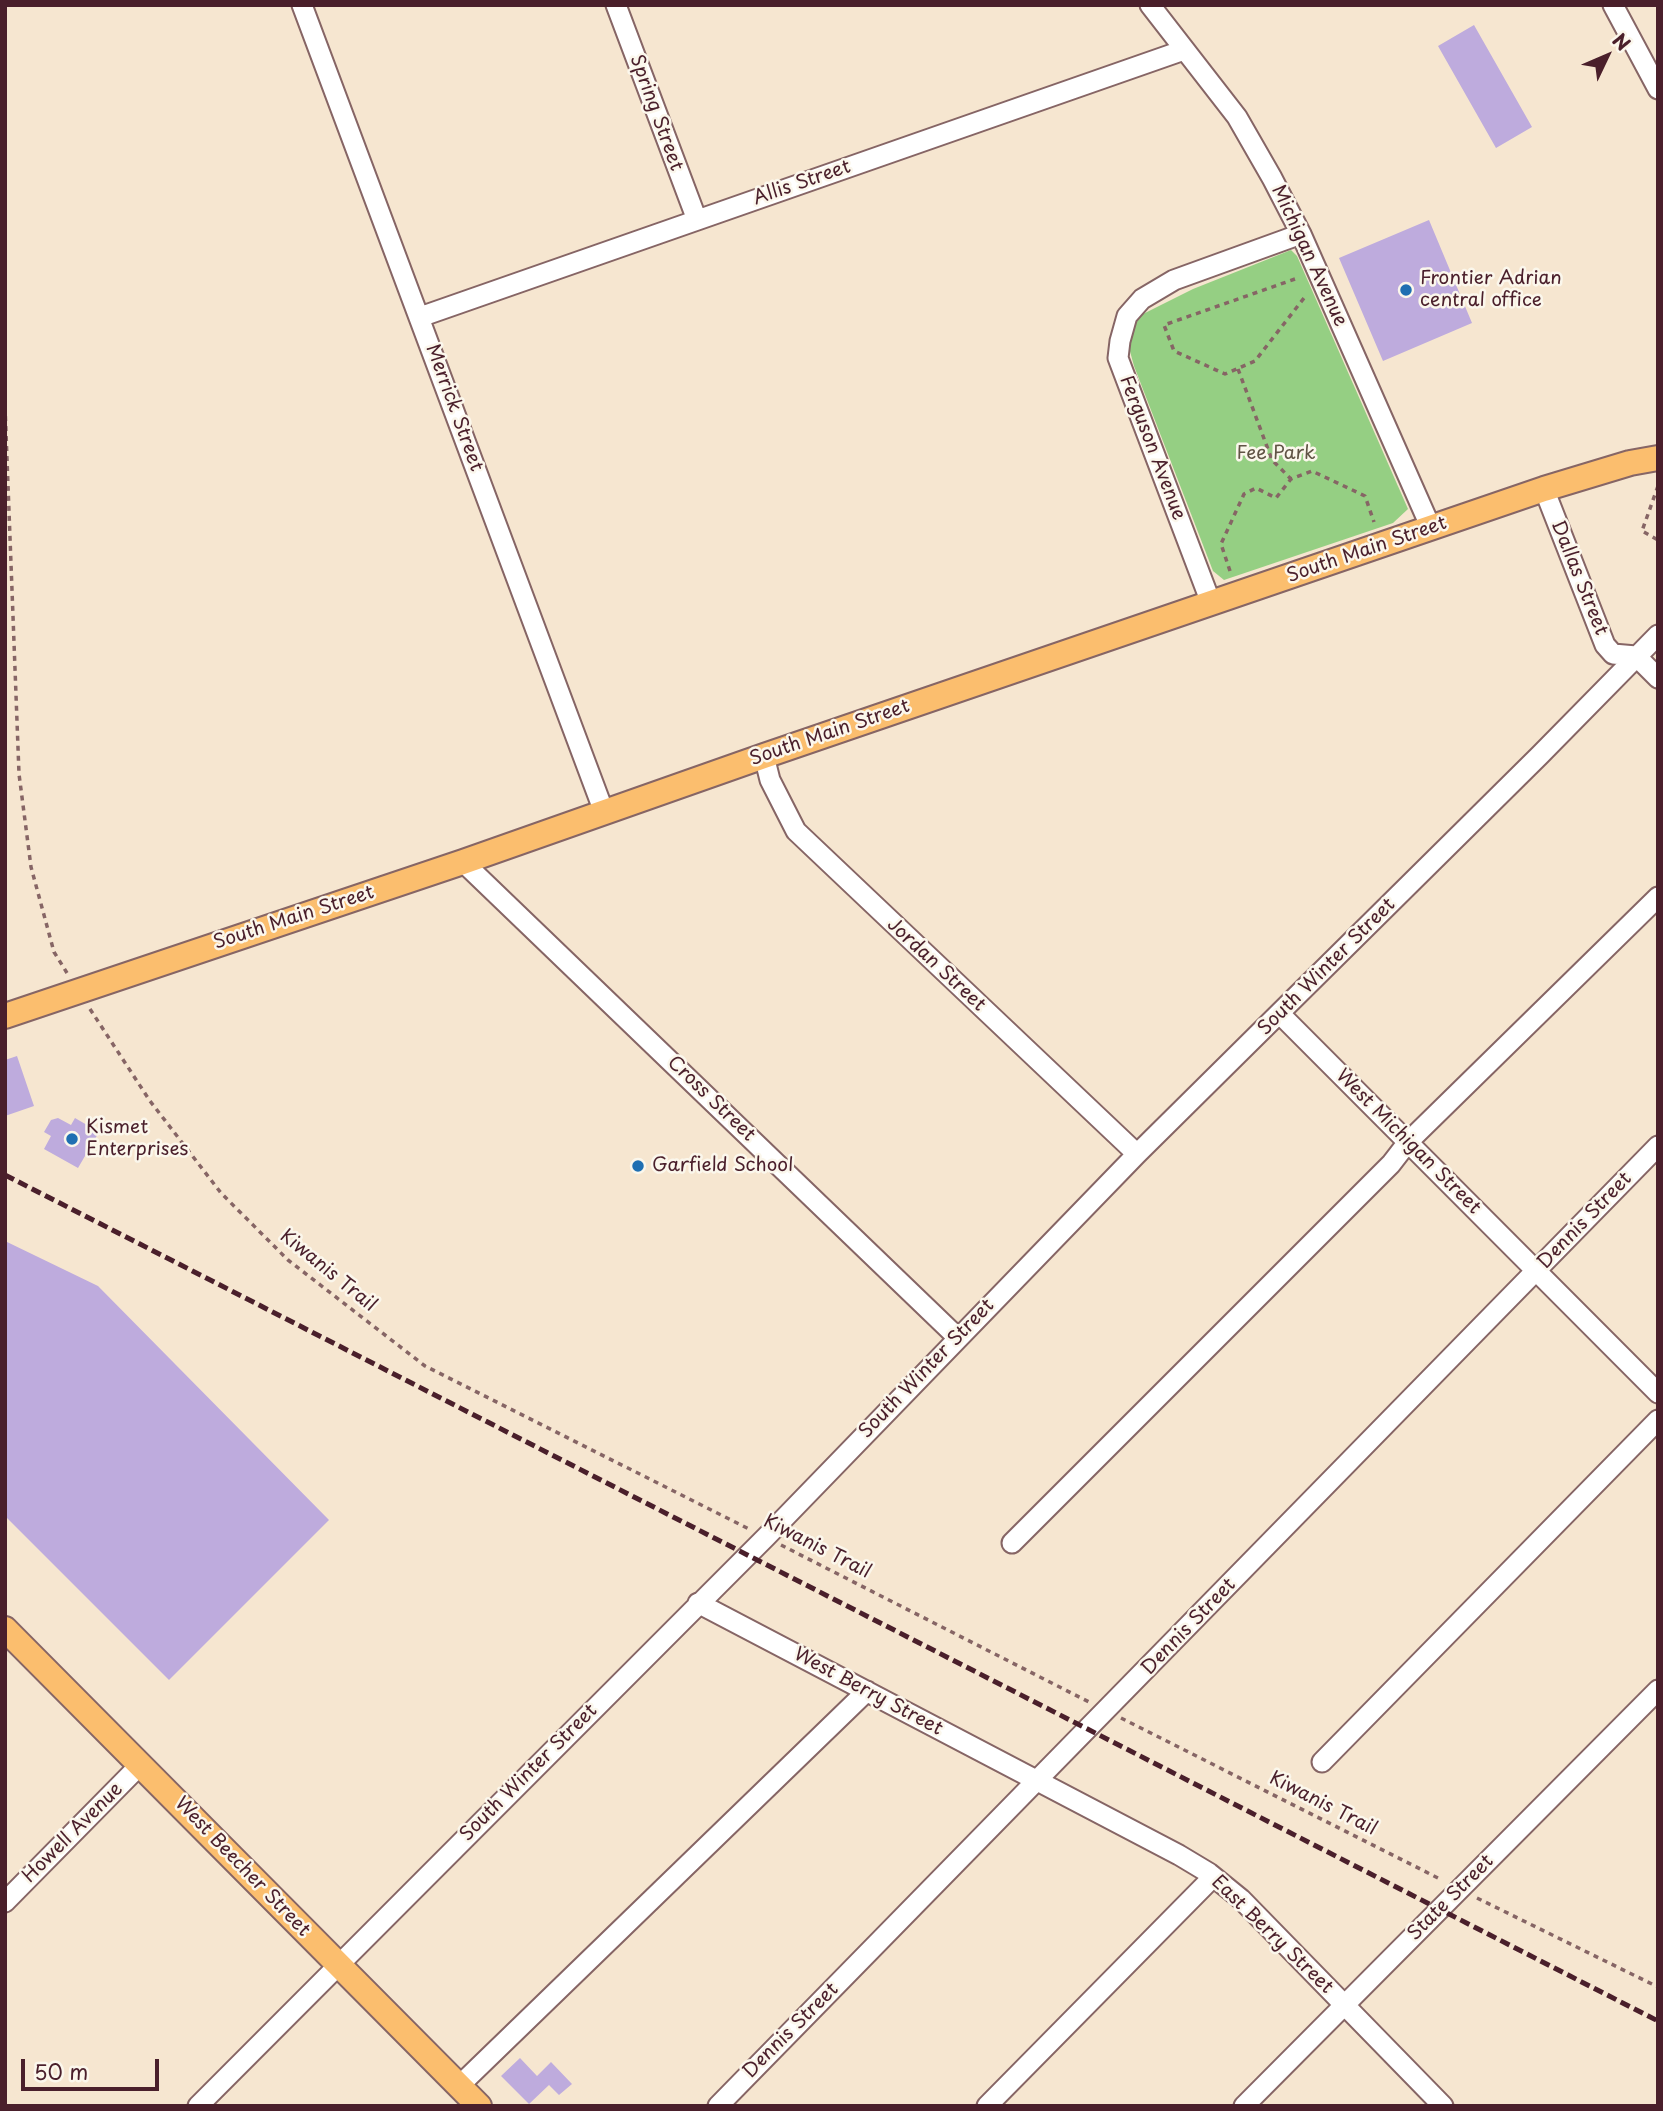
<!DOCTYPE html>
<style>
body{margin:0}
#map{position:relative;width:1663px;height:2111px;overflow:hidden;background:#f6e6d0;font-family:"Playpen Sans",sans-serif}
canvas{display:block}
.frame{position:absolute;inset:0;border:7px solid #4a1f2b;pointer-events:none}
.north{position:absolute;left:1572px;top:21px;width:70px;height:70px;-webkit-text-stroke:5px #fbf7ec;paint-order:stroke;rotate:46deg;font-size:19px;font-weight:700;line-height:28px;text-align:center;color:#4a1f2b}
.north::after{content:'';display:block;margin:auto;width:24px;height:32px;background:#4a1f2b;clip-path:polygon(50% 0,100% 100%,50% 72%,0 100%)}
.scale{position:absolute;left:21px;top:2059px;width:138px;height:32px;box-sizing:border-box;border:4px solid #4a1f2b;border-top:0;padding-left:9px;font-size:21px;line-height:24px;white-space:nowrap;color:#4a1f2b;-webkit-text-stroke:5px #fbf7ec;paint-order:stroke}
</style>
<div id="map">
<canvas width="1663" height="2111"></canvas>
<div class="frame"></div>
<div class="north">N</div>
<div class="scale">50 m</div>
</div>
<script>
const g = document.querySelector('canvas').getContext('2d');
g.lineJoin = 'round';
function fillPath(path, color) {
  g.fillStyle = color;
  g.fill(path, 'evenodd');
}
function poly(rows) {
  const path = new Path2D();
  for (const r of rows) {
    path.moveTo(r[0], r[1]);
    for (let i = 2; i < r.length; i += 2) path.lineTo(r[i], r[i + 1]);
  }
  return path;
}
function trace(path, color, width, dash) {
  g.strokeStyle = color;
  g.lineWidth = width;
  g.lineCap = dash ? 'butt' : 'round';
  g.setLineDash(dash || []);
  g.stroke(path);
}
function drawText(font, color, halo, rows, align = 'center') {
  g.font = font + ' "Playpen Sans",sans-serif';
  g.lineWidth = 5;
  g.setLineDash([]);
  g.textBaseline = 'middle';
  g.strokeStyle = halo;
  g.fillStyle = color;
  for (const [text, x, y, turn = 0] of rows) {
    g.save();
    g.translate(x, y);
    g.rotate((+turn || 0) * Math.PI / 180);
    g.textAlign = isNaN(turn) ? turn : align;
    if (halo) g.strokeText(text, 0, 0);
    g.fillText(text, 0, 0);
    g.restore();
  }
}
fillPath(poly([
 [1291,250,1297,256,1408,509,1393,523,1224,580,1213,571,1134,366,1128,344,1135,318,1193,289]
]), '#95cf83');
fillPath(poly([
 [1474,25,1532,127,1496,148,1438,46],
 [1429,220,1472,323,1383,361,1339,258],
 [17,1056,34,1106,5,1116,5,1060],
 [58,1118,71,1125,75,1118,99,1132,78,1168,44,1149,51,1136,44,1132,51,1120],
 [5,1241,98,1286,329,1520,169,1680,5,1516],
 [520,2058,537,2076,551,2062,572,2084,559,2095,549,2085,529,2104,501,2076]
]), '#beabdd');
const minor = poly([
 [302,5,604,812],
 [616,5,697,220],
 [1150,5,1237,117,1272,178,1301,234,1431,528],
 [1613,5,1658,89],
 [420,317,1184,50],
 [1544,489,1605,645,1613,654,1636,656,1658,678],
 [1211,603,1118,358,1120,341,1127,316,1142,299,1174,280,1301,234],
 [764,756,770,780,796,831,1137,1154],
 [463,862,957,1337],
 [1280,1014,1658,1393],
 [1012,1543,1391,1164,1408,1142,1658,897],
 [698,1603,1179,1855,1209,1873,1241,1899,1443,2106],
 [1322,1762,1658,1420],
 [5,1902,141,1764],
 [459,2086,867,1691],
 [198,2106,766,1537,1137,1154,1540,755,1658,635],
 [718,2106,1658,1146],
 [987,2106,1213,1877],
 [1244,2106,1658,1690]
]);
const major = poly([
 [5,1016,463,862,764,756,1544,489,1630,463,1658,458],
 [5,1629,479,2106]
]);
trace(minor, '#866565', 23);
trace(major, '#866565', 28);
trace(poly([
 [1295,279,1164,325,1174,351,1225,374,1255,361,1304,298],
 [1238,369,1272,460,1291,479],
 [5,406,19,774,31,867,54,952,67,973],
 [1658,486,1642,531,1658,540],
 [1230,571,1221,544,1244,494,1256,488,1276,498,1291,479,1312,471,1365,496,1374,522],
 [90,1009,150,1101,221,1193,288,1260,425,1366,749,1529],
 [781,1545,1089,1702],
 [1121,1718,1442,1880],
 [1477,1898,1658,1987]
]), '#866565', 3.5, [5, 5]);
trace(minor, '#fff', 19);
trace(major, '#fbbe6e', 24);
trace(poly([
 [5,1175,1658,2021]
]), '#4a1f2b', 5, [10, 5]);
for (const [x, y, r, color] of [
 [1406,290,7,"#1f6fb2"],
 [72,1139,7,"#1f6fb2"],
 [638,1166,7,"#1f6fb2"]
]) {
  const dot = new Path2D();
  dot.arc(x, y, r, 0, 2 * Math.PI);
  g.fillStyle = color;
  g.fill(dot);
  trace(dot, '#fbf7ec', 2.5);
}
drawText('19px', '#4a1f2b', '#fbf7ec', [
 ["Spring Street",656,113,70],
 ["Allis Street",802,183,-19],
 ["Michigan Avenue",1309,256,65],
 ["Merrick Street",454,408,70],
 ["Ferguson Avenue",1152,448,69],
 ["South Main Street",1367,550,-19],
 ["Dallas Street",1579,578,68],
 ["South Main Street",830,733,-19],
 ["South Main Street",294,918,-18],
 ["Jordan Street",936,965,43],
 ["South Winter Street",1327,967,-45],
 ["Cross Street",711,1099,44],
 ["West Michigan Street",1408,1142,45],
 ["Dennis Street",1585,1221,-46],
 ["Kiwanis Trail",328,1271,39],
 ["South Winter Street",927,1369,-46],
 ["Kiwanis Trail",817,1547,27],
 ["Dennis Street",1189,1627,-46],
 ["West Berry Street",868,1692,28],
 ["South Winter Street",529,1773,-45],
 ["Kiwanis Trail",1323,1804,27],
 ["Howell Avenue",73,1833,-45],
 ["West Beecher Street",242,1867,46],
 ["State Street",1451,1898,-45],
 ["East Berry Street",1272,1935,44],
 ["Dennis Street",791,2031,-45]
]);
drawText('19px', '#4a1f2b', '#fbf7ec', [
 ["Frontier Adrian",1420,279],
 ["central office",1420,301],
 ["Kismet",86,1128],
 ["Enterprises",86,1150],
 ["Garfield School",652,1166]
], 'left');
drawText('19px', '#605445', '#fbf7ec', [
 ["Fee Park",1276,454]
]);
</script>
